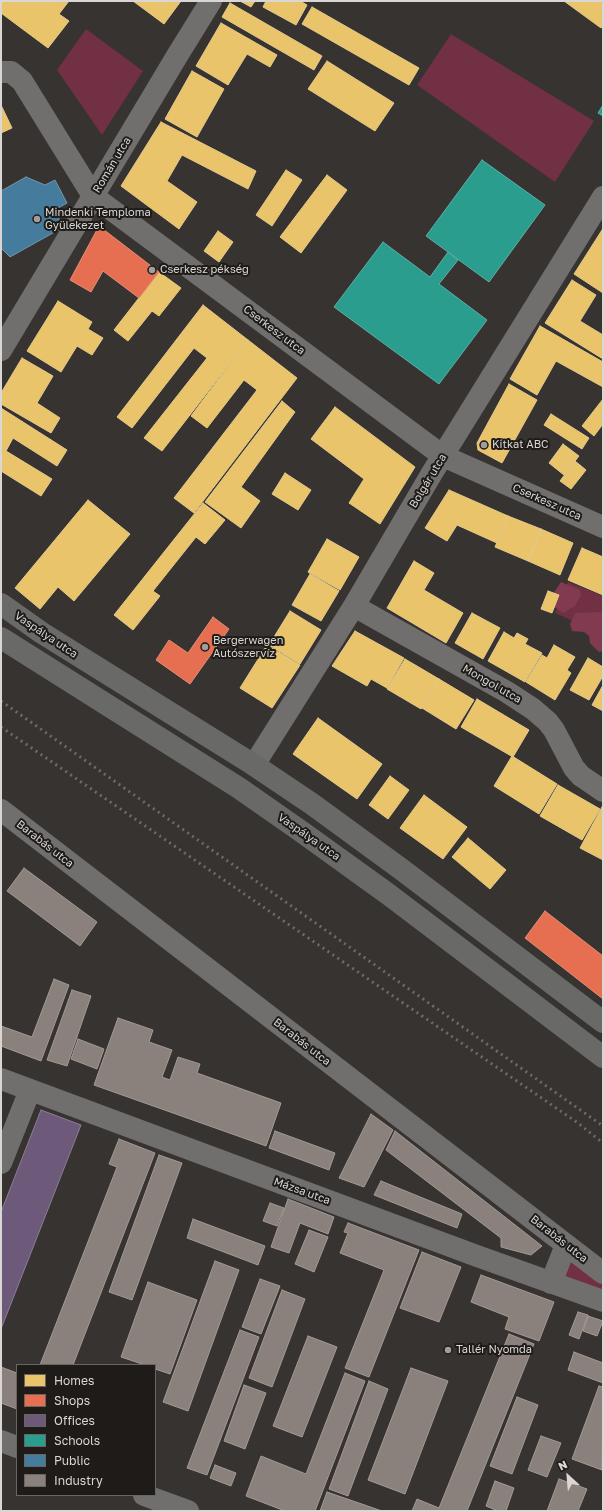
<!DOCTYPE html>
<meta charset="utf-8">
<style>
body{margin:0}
#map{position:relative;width:604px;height:1512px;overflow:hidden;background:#363331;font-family:"Golos Text",sans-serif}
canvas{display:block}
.frame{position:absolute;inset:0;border:2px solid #dad6d3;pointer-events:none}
.legend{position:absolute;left:16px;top:1364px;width:140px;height:132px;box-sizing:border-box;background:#1e1b19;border:1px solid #696663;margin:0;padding:5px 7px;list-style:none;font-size:12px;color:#dad6d3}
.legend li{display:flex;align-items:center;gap:8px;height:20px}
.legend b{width:20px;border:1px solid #696663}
.north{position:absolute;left:548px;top:1456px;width:40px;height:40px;-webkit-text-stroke:3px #1e1b19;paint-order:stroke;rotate:334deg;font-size:11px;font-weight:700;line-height:16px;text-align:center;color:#dad6d3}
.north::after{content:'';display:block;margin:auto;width:14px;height:18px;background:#dad6d3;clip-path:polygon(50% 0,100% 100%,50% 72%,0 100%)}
</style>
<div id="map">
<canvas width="604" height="1512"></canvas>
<div class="frame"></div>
<ul class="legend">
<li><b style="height:11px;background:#e9c46a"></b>Homes</li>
<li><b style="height:11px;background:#e76f51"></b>Shops</li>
<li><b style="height:11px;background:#6d597a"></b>Offices</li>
<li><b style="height:11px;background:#2a9d8f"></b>Schools</li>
<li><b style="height:11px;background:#457b9d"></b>Public</li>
<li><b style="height:11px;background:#8a817c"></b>Industry</li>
</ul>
<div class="north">N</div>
</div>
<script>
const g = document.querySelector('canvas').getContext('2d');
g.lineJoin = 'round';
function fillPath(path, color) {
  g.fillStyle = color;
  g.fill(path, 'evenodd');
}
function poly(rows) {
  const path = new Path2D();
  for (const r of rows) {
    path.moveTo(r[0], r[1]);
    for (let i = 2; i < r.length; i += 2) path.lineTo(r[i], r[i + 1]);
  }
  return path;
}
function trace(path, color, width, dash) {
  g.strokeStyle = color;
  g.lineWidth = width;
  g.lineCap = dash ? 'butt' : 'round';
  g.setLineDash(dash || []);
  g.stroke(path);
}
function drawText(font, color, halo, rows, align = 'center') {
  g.font = font + ' "Golos Text",sans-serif';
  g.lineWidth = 4;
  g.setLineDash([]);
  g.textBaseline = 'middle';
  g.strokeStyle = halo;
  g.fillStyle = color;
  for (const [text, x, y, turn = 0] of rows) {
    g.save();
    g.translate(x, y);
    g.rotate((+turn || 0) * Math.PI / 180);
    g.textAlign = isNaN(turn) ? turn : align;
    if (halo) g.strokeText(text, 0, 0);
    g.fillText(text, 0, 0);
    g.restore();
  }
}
fillPath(poly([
 [86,29,143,71,102,135,57,70],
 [451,34,594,121,555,182,417,85],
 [568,582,603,596,603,634,555,613],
 [572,1258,603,1282,603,1292,563,1276]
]), '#713044');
fillPath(poly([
 [561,582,580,590,581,595,575,606,563,613,550,604,551,597],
 [601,612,603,613,603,651,599,652,590,643,589,636,584,632,572,631,570,624,575,613]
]), '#823a51');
const homes = poly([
 [1,1,69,1,59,14,69,21,48,48,1,13,1,1],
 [133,1,181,1,164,24,133,1],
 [240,1,255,1,251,7,240,1],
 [266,1,300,1,307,5,296,25,263,7,266,1],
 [564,1,603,1,603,25,601,28,564,1],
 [230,3,322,56,314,70,222,17,230,3],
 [312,7,419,68,409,85,302,24,312,7],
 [221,23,277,55,270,67,247,54,228,85,196,66,221,23],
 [327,61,394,103,375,131,308,89,327,61],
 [192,71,224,89,197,137,165,119,192,71],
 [1,105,12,128,1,133,1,105],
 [161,122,256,171,248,189,182,155,167,181,197,202,179,229,121,186,161,122],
 [286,170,302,180,272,226,256,215,286,170],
 [327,175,347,190,301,253,280,237,327,175],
 [602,230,603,230,603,293,574,274,602,230],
 [218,231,233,242,219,262,204,251,218,231],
 [159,272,181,288,159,316,152,311,128,341,114,330,159,272],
 [572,280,596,295,580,321,603,335,603,359,545,323,572,280],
 [58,301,92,322,88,329,103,338,92,355,77,346,61,372,27,351,58,301],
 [203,305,248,340,162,451,144,438,207,358,194,348,132,428,117,417,203,305],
 [540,326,603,362,603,387,556,361,537,395,510,379,540,326],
 [248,340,297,378,194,513,174,498,257,390,244,380,207,428,191,416,248,340],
 [22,358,53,376,37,403,60,418,51,433,1,404,1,393,22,358],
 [509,384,537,400,502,463,478,450,477,443,509,384],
 [603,399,603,424,594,436,582,426,603,399],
 [282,401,295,412,241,487,260,501,241,528,205,502,282,401],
 [335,407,415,467,380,524,349,503,364,479,311,439,335,407],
 [1,408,67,450,57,466,13,438,6,451,52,479,41,496,1,471,1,408],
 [551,414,589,438,582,449,544,425,551,414],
 [563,444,579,456,564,475,549,463,563,444],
 [575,461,586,470,571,489,560,481,575,461],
 [285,473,311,490,298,510,272,494,285,473],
 [449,490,508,516,497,543,457,525,447,541,425,528,449,490],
 [88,500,130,534,74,601,58,587,40,609,15,588,88,500],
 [203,503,225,520,205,544,196,537,153,591,160,596,133,630,114,615,203,503],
 [508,516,541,529,528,561,495,547,508,516],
 [541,529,573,543,560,575,528,561,541,529],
 [327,539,359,557,340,590,308,572,327,539],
 [582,548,603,557,603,595,568,580,582,548],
 [414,561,434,573,424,590,463,613,446,643,387,608,414,561],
 [310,574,339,591,321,621,292,605,310,574],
 [548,591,559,595,552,613,541,609,548,591],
 [290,611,321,630,300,664,269,645,290,611],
 [472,613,500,628,483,659,455,643,472,613],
 [355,631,404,658,387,688,371,679,367,686,332,666,355,631],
 [504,632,514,638,517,633,528,639,525,644,542,653,525,682,488,661,504,632],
 [267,645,300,665,272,708,240,688,267,645],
 [554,645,575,657,567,670,571,673,555,700,526,682,542,655,547,658,554,645],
 [588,658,603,667,603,676,589,700,570,690,588,658],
 [405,659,439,679,421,709,387,689,405,659],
 [439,679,474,700,456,729,422,708,439,679],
 [603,685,603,711,592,705,603,685],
 [477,699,529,730,513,757,461,727,477,699],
 [318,718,382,764,357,799,293,754,318,718],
 [512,756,557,784,539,814,494,786,512,756],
 [390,776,409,790,388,819,369,805,390,776],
 [558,785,600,809,582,840,540,816,558,785],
 [424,795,467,827,443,859,400,828,424,795],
 [602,807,603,808,603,860,580,848,602,807],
 [468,838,506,870,490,889,452,857,468,838]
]);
fillPath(homes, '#e9c46a');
trace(homes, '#e4c98a', 1);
const shops = poly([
 [99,226,159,272,139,298,103,271,91,292,70,280,99,226],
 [213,617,229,629,190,684,156,660,169,640,188,653,213,617],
 [545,911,603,956,603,999,525,938,545,911]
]);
fillPath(shops, '#e76f51');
trace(shops, '#e38e78', 1);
const offices = poly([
 [41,1110,81,1125,1,1329,1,1212,41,1110]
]);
fillPath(offices, '#6d597a');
trace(offices, '#8e7e95', 1);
const schools = poly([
 [603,105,603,116,598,113,603,105],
 [482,160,545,205,489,282,426,236,482,160],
 [383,242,430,277,448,252,458,260,439,284,487,320,439,384,334,307,383,242]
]);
fillPath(schools, '#2a9d8f');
trace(schools, '#5faea3', 1);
const public = poly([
 [26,177,45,185,55,180,67,203,58,208,60,229,10,257,1,248,1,191,26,177]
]);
fillPath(public, '#457b9d');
trace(public, '#7296ad', 1);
const industry = poly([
 [24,868,97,922,80,946,7,891,24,868],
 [54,979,69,985,41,1061,1,1046,1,1026,32,1037,54,979],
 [72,990,91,996,67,1066,47,1060,72,990],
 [118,1018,153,1030,149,1042,172,1050,162,1077,170,1080,178,1057,200,1064,197,1073,281,1103,266,1146,94,1085,118,1018],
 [78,1039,104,1049,97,1069,71,1059,78,1039],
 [371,1114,393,1130,364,1187,339,1178,371,1114],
 [275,1131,335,1153,329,1170,269,1148,275,1131],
 [395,1131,542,1246,531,1255,501,1247,501,1238,386,1150,395,1131],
 [119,1139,155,1153,73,1365,40,1365,117,1167,109,1164,119,1139],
 [159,1155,182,1163,132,1300,109,1292,159,1155],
 [381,1181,462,1214,457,1228,374,1195,381,1181],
 [288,1199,334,1217,328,1234,300,1223,289,1253,271,1247,288,1199],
 [270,1203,284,1208,277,1226,263,1221,270,1203],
 [193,1219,265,1246,258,1265,187,1238,193,1219],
 [348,1223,419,1250,369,1377,345,1368,384,1270,340,1253,348,1233,344,1232,348,1223],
 [309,1230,328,1237,314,1272,295,1264,309,1230],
 [422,1252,461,1267,439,1322,400,1308,422,1252],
 [215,1261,239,1270,188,1411,163,1402,215,1261],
 [481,1275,554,1302,539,1341,505,1329,509,1317,471,1302,481,1275],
 [260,1279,280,1286,261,1334,242,1327,260,1279],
 [148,1282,197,1300,170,1374,155,1369,155,1365,145,1365,121,1357,148,1282],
 [282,1290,305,1299,272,1387,249,1378,282,1290],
 [578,1312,588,1315,579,1339,569,1335,578,1312],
 [588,1316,603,1321,597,1336,583,1331,588,1316],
 [240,1330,259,1337,207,1475,187,1468,240,1330],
 [509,1334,534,1344,467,1511,412,1511,417,1499,439,1508,509,1334],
 [308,1336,337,1347,302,1437,273,1426,308,1336],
 [574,1352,603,1363,603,1383,568,1370,574,1352],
 [1,1367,17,1373,17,1409,1,1403,1,1367],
 [411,1368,448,1381,405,1494,368,1480,411,1368],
 [345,1373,365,1381,315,1511,285,1511,246,1496,261,1456,306,1474,345,1373],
 [369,1381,388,1389,348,1496,329,1489,369,1381],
 [244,1385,266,1393,245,1449,224,1441,244,1385],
 [599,1386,603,1387,602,1470,572,1459,599,1386],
 [517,1397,538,1405,512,1474,490,1466,517,1397],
 [541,1436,561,1443,547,1477,528,1470,541,1436],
 [215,1465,236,1473,231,1486,210,1478,215,1465],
 [559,1479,587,1489,578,1511,547,1511,559,1479],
 [495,1481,514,1488,506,1511,498,1511,486,1506,495,1481],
 [327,1492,382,1511,320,1511,327,1492]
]);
fillPath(industry, '#8a817c');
trace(industry, '#a29a96', 1);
trace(poly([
 [1,72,11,72,22,81,93,196,443,456,603,527],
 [1,350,177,56,211,1],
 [354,606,507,692,533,709,548,722,554,730,574,768,581,776,603,791],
 [254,765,354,606,432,473,603,197],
 [1,810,603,1273],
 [1,1079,477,1256,603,1301],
 [1,1163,30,1090],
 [551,1283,566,1245],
 [1,1441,17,1447],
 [144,1495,188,1511]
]), '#706f6e', 22);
trace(poly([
 [1,604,42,633,254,765,312,804,401,869,603,1022],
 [1,638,239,788,302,832,388,894,603,1057]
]), '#696967', 22);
trace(poly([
 [1,701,603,1126],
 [1,727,578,1123,603,1143]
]), '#6d6b6a', 3, [2, 4]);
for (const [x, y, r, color] of [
 [37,219,4,"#a19d9a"],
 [152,270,4,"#a19d9a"],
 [484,445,4,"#a19d9a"],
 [205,647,4,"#a19d9a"],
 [448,1350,4,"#a19d9a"]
]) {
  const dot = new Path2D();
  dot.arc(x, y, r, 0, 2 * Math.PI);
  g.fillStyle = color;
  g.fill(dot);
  trace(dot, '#1e1b19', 1.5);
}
drawText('11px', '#dad6d3', '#1e1b19', [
 ["Román utca",112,165,-59],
 ["Cserkesz utca",274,330,37],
 ["Bolgár utca",428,481,-59],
 ["Cserkesz utca",547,502,24],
 ["Vaspálya utca",46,635,34],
 ["Mongol utca",492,684,30],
 ["Vaspálya utca",309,837,35],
 ["Barabás utca",45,844,38],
 ["Barabás utca",302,1042,38],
 ["Mázsa utca",302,1191,20],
 ["Barabás utca",559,1239,38]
]);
drawText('11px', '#dad6d3', '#1e1b19', [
 ["Mindenki Temploma",45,213],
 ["Gyülekezet",45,226],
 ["Cserkesz pékség",160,270],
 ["Kitkat ABC",492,445],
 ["Bergerwagen",213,641],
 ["Autószervíz",213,654],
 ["Tallér Nyomda",456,1350]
], 'left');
</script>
